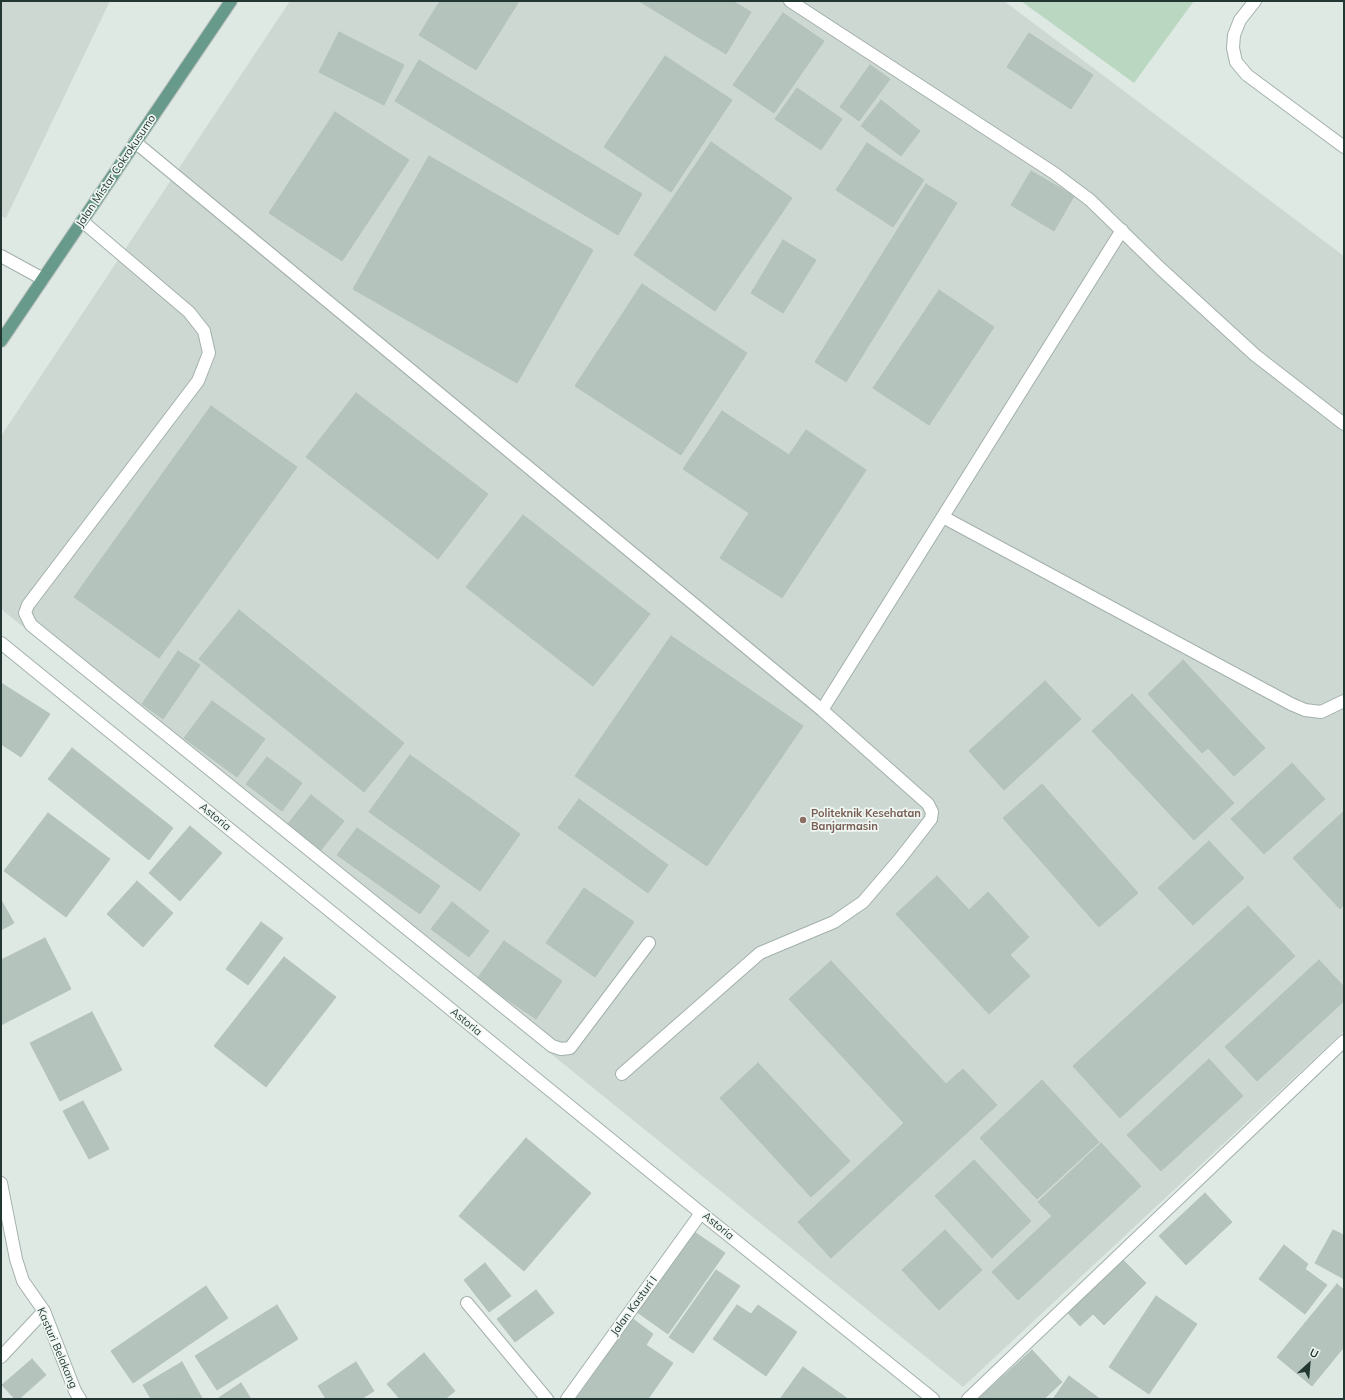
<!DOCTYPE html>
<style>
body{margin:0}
#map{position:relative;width:1345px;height:1400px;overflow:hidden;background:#dfe9e4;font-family:Mulish,sans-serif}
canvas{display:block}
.frame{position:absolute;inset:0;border:2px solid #223731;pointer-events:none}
.north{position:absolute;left:1289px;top:1344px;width:40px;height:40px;-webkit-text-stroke:3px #eff6f2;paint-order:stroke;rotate:26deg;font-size:11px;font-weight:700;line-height:16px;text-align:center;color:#223731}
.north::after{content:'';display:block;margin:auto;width:14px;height:18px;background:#223731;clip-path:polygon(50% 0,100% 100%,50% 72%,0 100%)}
</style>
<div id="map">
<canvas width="1345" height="1400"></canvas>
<div class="frame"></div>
<div class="north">U</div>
</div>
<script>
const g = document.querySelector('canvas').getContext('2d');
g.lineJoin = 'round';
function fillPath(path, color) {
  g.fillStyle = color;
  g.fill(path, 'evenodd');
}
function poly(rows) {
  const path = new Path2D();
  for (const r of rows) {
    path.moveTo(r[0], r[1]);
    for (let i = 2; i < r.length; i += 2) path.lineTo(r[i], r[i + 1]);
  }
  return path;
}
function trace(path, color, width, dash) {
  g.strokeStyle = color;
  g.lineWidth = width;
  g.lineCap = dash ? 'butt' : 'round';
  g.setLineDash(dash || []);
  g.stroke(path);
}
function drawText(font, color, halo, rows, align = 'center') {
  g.font = font + ' Mulish,sans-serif';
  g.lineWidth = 3.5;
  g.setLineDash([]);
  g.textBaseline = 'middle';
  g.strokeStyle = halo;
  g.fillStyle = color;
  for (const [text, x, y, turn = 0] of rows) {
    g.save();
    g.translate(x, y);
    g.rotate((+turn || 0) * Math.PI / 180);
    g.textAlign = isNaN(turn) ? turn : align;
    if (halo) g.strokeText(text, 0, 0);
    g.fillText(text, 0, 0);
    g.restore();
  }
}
fillPath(poly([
 [1,1,110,1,6,218,1,216],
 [290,1,1004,1,1344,256,1344,1031,963,1387,1,609,1,436]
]), '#ced8d3');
fillPath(poly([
 [1021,1,1194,1,1134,83]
]), '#bad8c1');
const building = poly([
 [440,1,519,1,476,70,419,35,440,1],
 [639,1,733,1,751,12,726,54,639,1],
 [783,13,824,41,774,113,733,85,783,13],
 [339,32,404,65,384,105,319,72,339,32],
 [1029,33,1093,75,1071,109,1007,67,1029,33],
 [665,56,732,100,671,192,604,147,665,56],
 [419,60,642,194,618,235,395,101,419,60],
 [870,65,890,79,859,121,840,107,870,65],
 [797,88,842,119,821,150,775,119,797,88],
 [881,100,920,131,901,156,861,126,881,100],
 [335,112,409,160,342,261,269,213,335,112],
 [711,142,792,198,715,311,634,255,711,142],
 [867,143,924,180,893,227,836,190,867,143],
 [429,156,593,250,517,383,353,289,429,156],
 [1031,171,1074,196,1054,231,1011,205,1031,171],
 [926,184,957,203,846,382,815,362,926,184],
 [783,240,816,260,783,313,751,293,783,240],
 [642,284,747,353,681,455,575,386,642,284],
 [939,290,994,327,929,425,873,388,939,290],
 [356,393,488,494,438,559,306,457,356,393],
 [211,406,297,467,159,658,74,597,211,406],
 [722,411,789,455,806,430,866,470,782,598,720,558,749,513,683,469,722,411],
 [523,515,650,614,593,686,466,587,523,515],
 [239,610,404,743,364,792,199,659,239,610],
 [671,636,803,726,707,866,575,776,671,636],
 [178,651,200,665,163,719,142,704,178,651],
 [1183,660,1265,748,1234,776,1208,748,1202,753,1148,694,1183,660],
 [1045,681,1081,719,1004,790,969,751,1045,681],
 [1,683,50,714,21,757,1,744,1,683],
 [1132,694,1234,803,1194,840,1092,731,1132,694],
 [212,701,265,739,237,777,184,738,212,701],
 [72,748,173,828,149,860,48,779,72,748],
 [410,755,520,834,480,891,369,812,410,755],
 [267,757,302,783,282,811,246,784,267,757],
 [1292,763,1325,799,1264,854,1231,819,1292,763],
 [1042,784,1138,893,1099,927,1003,818,1042,784],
 [311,795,344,821,320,851,287,825,311,795],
 [579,799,668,865,648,893,558,828,579,799],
 [1344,811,1344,905,1340,909,1293,858,1344,811],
 [48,813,110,859,66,917,4,871,48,813],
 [190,826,222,853,180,901,149,873,190,826],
 [357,828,440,886,420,914,337,855,357,828],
 [1209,841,1244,878,1193,925,1158,888,1209,841],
 [937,876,969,910,988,892,1029,937,1010,955,1030,976,989,1014,896,914,937,876],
 [137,881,173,913,143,947,107,914,137,881],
 [584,888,634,922,595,977,546,943,584,888],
 [1,900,14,923,1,930,1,900],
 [452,902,489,931,469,957,431,929,452,902],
 [1248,906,1295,956,1120,1118,1073,1066,1248,906],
 [261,922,283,938,248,985,226,969,261,922],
 [45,938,71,989,1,1025,1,960,45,938],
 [504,941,562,981,536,1019,477,979,504,941],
 [284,957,336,997,266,1087,214,1046,284,957],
 [1319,960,1344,987,1344,1001,1257,1081,1225,1047,1319,960],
 [831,961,946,1084,963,1069,997,1105,831,1258,798,1222,904,1123,789,999,831,961],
 [92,1012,122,1070,60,1101,30,1043,92,1012],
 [1209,1059,1243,1096,1161,1171,1127,1135,1209,1059],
 [758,1063,850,1161,811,1197,720,1098,758,1063],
 [1042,1080,1099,1142,1037,1199,980,1138,1042,1080],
 [83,1101,109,1149,89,1159,63,1111,83,1101],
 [526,1138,591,1193,524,1271,459,1216,526,1138],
 [1101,1143,1141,1186,1018,1300,992,1272,1052,1216,1038,1202,1101,1143],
 [974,1160,1031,1221,992,1258,935,1196,974,1160],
 [1205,1193,1232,1222,1186,1265,1159,1236,1205,1193],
 [945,1230,982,1270,939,1310,902,1270,945,1230],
 [1333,1230,1344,1235,1344,1279,1315,1263,1333,1230],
 [693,1231,725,1253,668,1334,637,1312,693,1231],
 [1284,1245,1308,1264,1305,1269,1327,1285,1305,1314,1259,1279,1284,1245],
 [1120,1257,1146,1283,1104,1325,1093,1314,1080,1326,1066,1311,1120,1257],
 [485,1263,511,1296,489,1312,464,1280,485,1263],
 [716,1270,740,1286,693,1353,669,1337,716,1270],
 [1337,1284,1344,1290,1344,1347,1312,1386,1277,1357,1337,1284],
 [206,1286,228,1318,133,1383,111,1351,206,1286],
 [536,1290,554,1313,515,1342,497,1319,536,1290],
 [1156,1296,1197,1324,1149,1394,1109,1367,1156,1296],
 [277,1305,298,1339,217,1390,195,1356,277,1305],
 [737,1305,751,1314,758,1305,797,1332,766,1376,713,1339,737,1305],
 [633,1319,653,1334,646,1345,673,1363,648,1399,576,1399,633,1319],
 [1032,1350,1062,1382,1044,1399,978,1399,1032,1350],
 [424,1353,455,1391,445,1399,400,1399,387,1384,424,1353],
 [32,1359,46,1375,19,1399,15,1399,2,1385,32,1359],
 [182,1362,202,1398,151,1399,143,1385,182,1362],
 [356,1362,374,1391,361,1399,326,1399,318,1386,356,1362],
 [803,1367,848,1399,780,1399,803,1367],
 [1069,1376,1100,1399,1053,1399,1069,1376],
 [241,1383,251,1399,217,1399,241,1383]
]);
fillPath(building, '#b5c3bd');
trace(building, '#b3c2bb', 1);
const service = poly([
 [790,1,1054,173,1090,200,1161,269,1255,355,1344,424],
 [135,142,822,710,928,804,932,812,931,819,899,860,863,902,834,922,760,953,622,1074],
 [82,221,189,312,204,331,209,353,198,381,28,605,25,613,31,625,552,1046,561,1049,570,1048,649,943],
 [943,517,1291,704,1305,710,1321,712,1344,701],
 [822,710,1122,230],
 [968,1399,1344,1041]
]);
const minor = poly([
 [1255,1,1240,20,1234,35,1233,48,1236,62,1247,75,1344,147],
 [1,256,43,279],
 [1,643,701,1213,933,1399],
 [1,1183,16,1259,23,1281,44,1311,75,1391,80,1399],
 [467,1303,547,1399],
 [1,1357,44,1311],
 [567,1399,701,1213]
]);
const primary = poly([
 [1,341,231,1]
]);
trace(service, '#a3b0ab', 14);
trace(minor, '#a3b0ab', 14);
trace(primary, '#bdc3c1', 14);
trace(service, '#fff', 12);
trace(minor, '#fff', 12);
trace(primary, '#689a8b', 12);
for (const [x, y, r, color] of [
 [803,820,4,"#8d6e63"]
]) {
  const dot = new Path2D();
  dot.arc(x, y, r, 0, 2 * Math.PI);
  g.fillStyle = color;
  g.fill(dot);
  trace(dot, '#eff6f2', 1.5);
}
drawText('11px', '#223731', '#eff6f2', [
 ["Jalan Mistar Cokrokusumo",116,171,-56],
 ["Astoria",215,817,39],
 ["Astoria",466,1022,39],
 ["Astoria",718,1226,39],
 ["Jalan Kasturi I",634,1306,-54],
 ["Kasturi Belakang",57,1348,67]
]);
drawText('bold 11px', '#785e54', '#eff6f2', [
 ["Politeknik Kesehatan",811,814],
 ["Banjarmasin",811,827]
], 'left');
</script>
